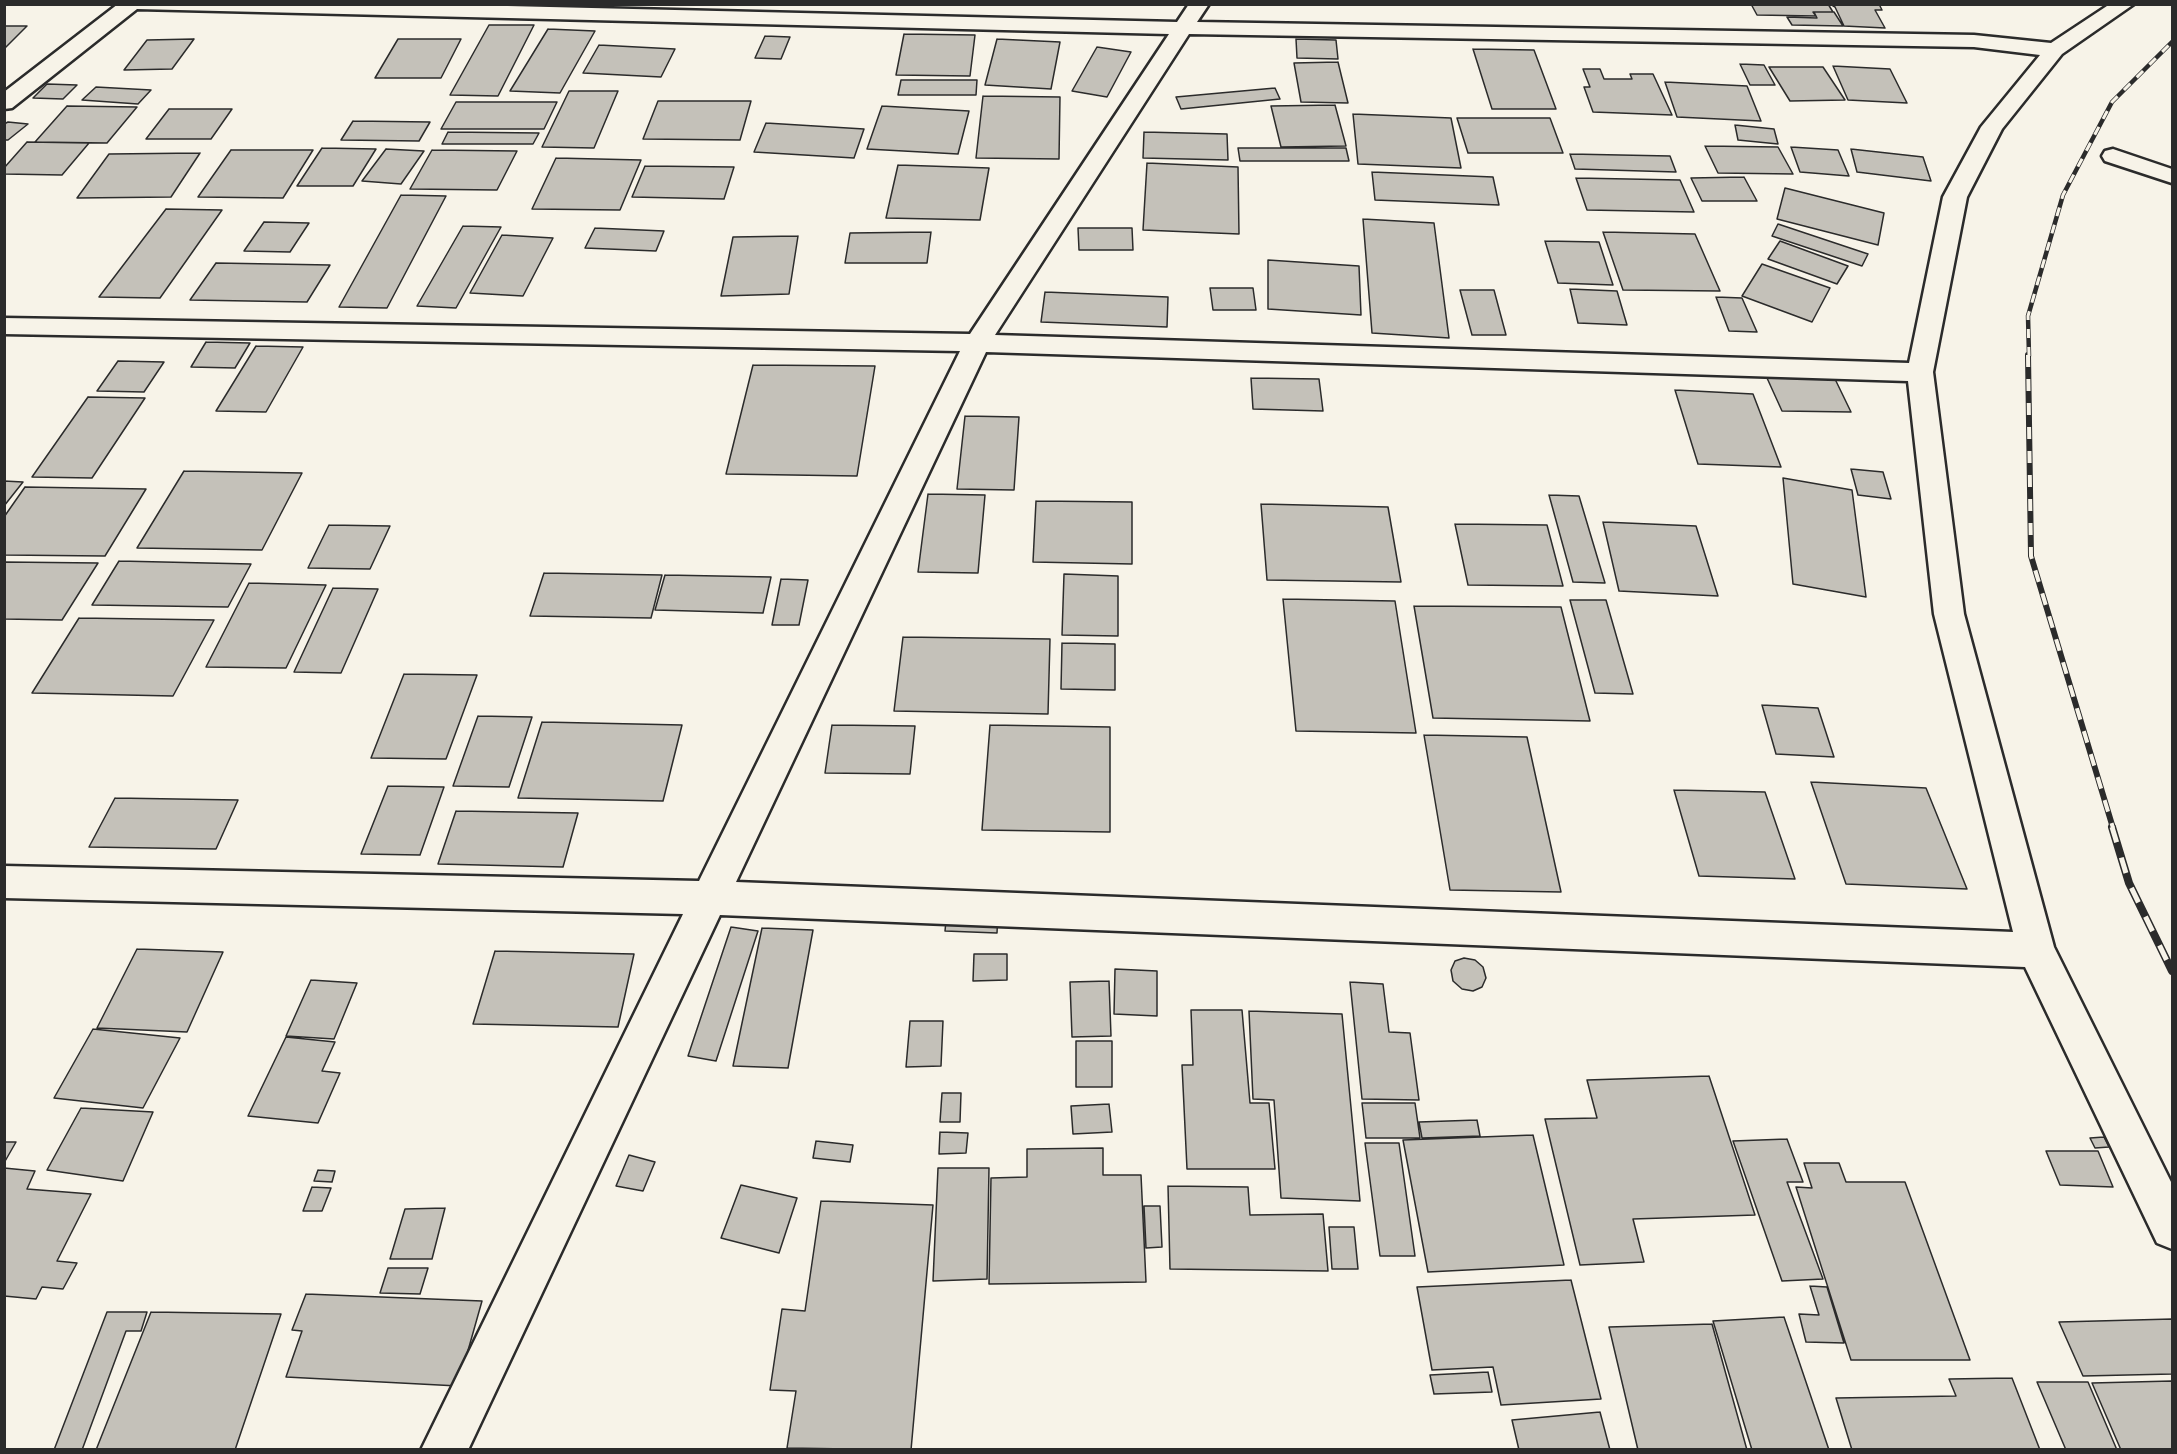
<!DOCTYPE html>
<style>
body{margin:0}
#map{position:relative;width:2177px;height:1454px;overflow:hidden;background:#f7f3e8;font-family:Mali,sans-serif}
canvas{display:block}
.frame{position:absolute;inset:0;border:6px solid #2b2b2b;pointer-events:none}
</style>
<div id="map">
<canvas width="2177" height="1454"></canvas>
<div class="frame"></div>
</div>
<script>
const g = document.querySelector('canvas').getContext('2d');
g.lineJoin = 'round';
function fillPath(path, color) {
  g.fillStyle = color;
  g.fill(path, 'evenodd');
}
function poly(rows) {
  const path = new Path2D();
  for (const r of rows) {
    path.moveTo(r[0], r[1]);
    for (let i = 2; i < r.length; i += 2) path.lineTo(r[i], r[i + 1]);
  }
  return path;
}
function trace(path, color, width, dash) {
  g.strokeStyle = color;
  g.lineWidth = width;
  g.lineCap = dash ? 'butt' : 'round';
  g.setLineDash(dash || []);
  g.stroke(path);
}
const building = poly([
 [1751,4,1828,4,1833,12,1813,12,1816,16,1757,15,1751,4],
 [1830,4,1879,4,1882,10,1875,10,1885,28,1844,26,1835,7,1830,4],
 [1814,12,1834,12,1843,26,1792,25,1787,17,1817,18,1814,12],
 [489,25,534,25,498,96,450,95,489,25],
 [4,26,27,26,4,49,4,26],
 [548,29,595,31,560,93,510,91,548,29],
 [904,34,975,35,970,76,896,75,904,34],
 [765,36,790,37,781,59,755,58,765,36],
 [194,39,172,69,124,70,147,40,194,39],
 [398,39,461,39,441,78,375,78,398,39],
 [997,39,1060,42,1051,89,985,85,997,39],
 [1296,39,1336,40,1338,59,1297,58,1296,39],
 [599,45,675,49,661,77,583,73,599,45],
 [1097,47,1131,52,1107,97,1072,91,1097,47],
 [1473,49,1534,50,1556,109,1492,109,1473,49],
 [1338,62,1348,103,1301,102,1294,63,1338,62],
 [1740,64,1764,65,1775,85,1750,85,1740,64],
 [1833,66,1890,69,1907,103,1848,100,1833,66],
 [1769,67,1823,67,1845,100,1790,101,1769,67],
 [1583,69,1600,69,1604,79,1632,79,1630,74,1653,74,1672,115,1593,112,1584,87,1590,87,1583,69],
 [901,80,977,80,976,95,898,95,901,80],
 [1665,82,1747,86,1761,121,1677,117,1665,82],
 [47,84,77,85,63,99,33,98,47,84],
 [96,87,151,90,138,104,82,100,96,87],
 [1275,88,1280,99,1181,109,1176,97,1275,88],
 [569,91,618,91,594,148,542,147,569,91],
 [983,96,1060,97,1059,159,976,158,983,96],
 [658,101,751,101,740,140,643,139,658,101],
 [456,102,557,102,544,129,441,129,456,102],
 [1335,105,1346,146,1281,147,1271,106,1335,105],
 [67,106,137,107,107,143,35,142,67,106],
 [882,106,969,111,958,154,867,149,882,106],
 [169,109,232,109,211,139,146,139,169,109],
 [1353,114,1451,118,1461,168,1358,164,1353,114],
 [1457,118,1550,118,1563,153,1468,153,1457,118],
 [353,121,430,122,419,141,341,140,353,121],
 [8,122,28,124,8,140,4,140,4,124,8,122],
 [766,123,864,129,854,158,754,152,766,123],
 [1735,125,1774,129,1778,144,1738,140,1735,125],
 [448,132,539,133,533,144,442,144,448,132],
 [1144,132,1227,134,1228,160,1143,158,1144,132],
 [27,142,89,143,62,175,4,174,4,168,27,142],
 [1705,146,1778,147,1793,174,1718,173,1705,146],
 [1791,147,1838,150,1849,176,1800,172,1791,147],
 [322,148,376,149,353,186,297,186,322,148],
 [1238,148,1346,148,1349,161,1240,161,1238,148],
 [386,149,424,151,401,184,362,181,386,149],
 [1851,149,1923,157,1931,181,1857,172,1851,149],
 [231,150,313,150,283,198,198,197,231,150],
 [432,150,517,151,497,190,410,189,432,150],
 [200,153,171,197,77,198,109,154,200,153],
 [1570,154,1670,156,1676,172,1575,169,1570,154],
 [556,158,641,160,620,210,532,209,556,158],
 [1147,163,1238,167,1239,234,1143,230,1147,163],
 [898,165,989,168,980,220,886,218,898,165],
 [645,166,734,167,724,199,632,197,645,166],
 [1372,172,1493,177,1499,205,1375,200,1372,172],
 [1744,177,1757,201,1702,201,1691,178,1744,177],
 [1576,178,1680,180,1694,212,1587,210,1576,178],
 [1785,188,1884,213,1878,245,1777,219,1785,188],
 [401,195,446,196,387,308,339,307,401,195],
 [166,209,222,210,160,298,99,297,166,209],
 [1363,219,1434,223,1449,338,1372,333,1363,219],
 [264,222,309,223,290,252,244,251,264,222],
 [1778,224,1868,254,1862,266,1772,236,1778,224],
 [463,226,501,227,456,308,417,306,463,226],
 [595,228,664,231,656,251,585,248,595,228],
 [1078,228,1132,228,1133,250,1079,250,1078,228],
 [931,232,927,263,845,263,850,233,931,232],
 [1603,232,1695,234,1720,291,1623,290,1603,232],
 [502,235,553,238,523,296,470,293,502,235],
 [798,236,789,294,721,296,733,237,798,236],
 [1545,241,1599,242,1613,285,1558,283,1545,241],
 [1780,241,1848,266,1837,284,1768,259,1780,241],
 [1268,260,1359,266,1361,315,1268,309,1268,260],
 [216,263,330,265,307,302,190,300,216,263],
 [1762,264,1830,288,1812,322,1742,296,1762,264],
 [1210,288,1253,288,1256,310,1213,310,1210,288],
 [1570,289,1617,291,1627,325,1578,323,1570,289],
 [1460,290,1494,290,1506,335,1472,335,1460,290],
 [1045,292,1168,297,1167,327,1041,322,1045,292],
 [1716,297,1742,298,1757,332,1729,331,1716,297],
 [206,342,250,343,235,368,191,367,206,342],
 [256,346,303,347,266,412,216,411,256,346],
 [118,361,164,362,144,392,97,391,118,361],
 [753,365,875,366,857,476,726,474,753,365],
 [1251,378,1319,379,1323,411,1253,409,1251,378],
 [1767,378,1835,379,1851,412,1782,411,1767,378],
 [1675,390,1753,394,1781,467,1698,464,1675,390],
 [88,397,145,398,92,478,32,477,88,397],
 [965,416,1019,417,1014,490,957,489,965,416],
 [1851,469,1883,472,1891,499,1858,495,1851,469],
 [184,471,302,473,262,550,137,548,184,471],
 [1783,478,1852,490,1866,597,1793,584,1783,478],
 [4,481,23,482,4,506,4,481],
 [25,487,146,489,105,556,4,555,4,517,25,487],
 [928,494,985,495,978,573,918,572,928,494],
 [1549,495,1579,496,1605,583,1573,582,1549,495],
 [1036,501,1132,502,1132,564,1033,562,1036,501],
 [1261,504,1388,507,1401,582,1267,580,1261,504],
 [1603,522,1696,526,1718,596,1619,591,1603,522],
 [1455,524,1547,525,1563,586,1468,585,1455,524],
 [329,525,390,526,370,569,308,568,329,525],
 [119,561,251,564,228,607,92,605,119,561],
 [4,562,98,563,62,620,4,619,4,562],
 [544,573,662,575,651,618,530,616,544,573],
 [1064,574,1118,576,1118,636,1062,635,1064,574],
 [665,575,771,577,763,613,655,610,665,575],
 [781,579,808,580,799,625,772,625,781,579],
 [249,583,326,585,286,668,206,667,249,583],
 [333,588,378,589,341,673,294,672,333,588],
 [1283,599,1395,601,1416,733,1296,731,1283,599],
 [1570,600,1606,600,1633,694,1595,693,1570,600],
 [1414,606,1561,607,1590,721,1433,718,1414,606],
 [79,618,214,620,173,696,32,693,79,618],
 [903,637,1050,639,1048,714,894,711,903,637],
 [1062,643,1115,644,1115,690,1061,689,1062,643],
 [404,674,477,675,446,759,371,758,404,674],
 [1762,705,1818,708,1834,757,1776,754,1762,705],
 [478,716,532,717,509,787,453,786,478,716],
 [542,722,682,725,663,801,518,798,542,722],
 [832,725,915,726,910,774,825,773,832,725],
 [990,725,1110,727,1110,832,982,830,990,725],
 [1424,735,1527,737,1561,892,1450,890,1424,735],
 [1811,782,1926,788,1967,889,1846,884,1811,782],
 [388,786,444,787,420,855,361,854,388,786],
 [1674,790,1765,792,1795,879,1699,876,1674,790],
 [115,798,238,800,216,849,89,847,115,798],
 [456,811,578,813,563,867,438,864,456,811],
 [947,910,998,912,997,933,945,931,947,910],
 [731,927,758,931,716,1061,688,1056,731,927],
 [762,928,813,930,788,1068,733,1066,762,928],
 [137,949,223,952,187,1032,97,1028,137,949],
 [495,951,634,954,618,1027,473,1024,495,951],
 [974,954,1007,954,1007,980,973,981,974,954],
 [1464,958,1475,960,1483,967,1486,978,1482,987,1473,991,1462,989,1453,981,1451,970,1455,961,1464,958],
 [1115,969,1157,971,1157,1016,1114,1014,1115,969],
 [311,980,357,983,334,1039,286,1036,311,980],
 [1109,981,1111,1036,1072,1037,1070,982,1109,981],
 [1350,982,1383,984,1389,1032,1410,1033,1419,1100,1362,1099,1350,982],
 [1191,1010,1242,1010,1250,1103,1269,1103,1275,1169,1187,1169,1182,1065,1193,1065,1191,1010],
 [1249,1011,1342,1014,1360,1201,1281,1198,1274,1100,1253,1099,1249,1011],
 [910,1021,943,1021,941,1066,906,1067,910,1021],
 [93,1029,180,1038,143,1108,54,1098,93,1029],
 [286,1037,335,1042,322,1071,340,1073,318,1123,248,1116,286,1037],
 [1076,1041,1112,1041,1112,1087,1076,1087,1076,1041],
 [1709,1076,1755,1215,1633,1219,1644,1262,1580,1265,1545,1119,1597,1118,1587,1080,1709,1076],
 [942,1093,961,1093,960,1122,940,1122,942,1093],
 [1362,1103,1415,1103,1420,1138,1366,1138,1362,1103],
 [1109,1104,1112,1132,1073,1134,1071,1106,1109,1104],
 [81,1108,153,1112,123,1181,47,1170,81,1108],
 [1477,1120,1480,1136,1422,1138,1419,1122,1477,1120],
 [940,1132,968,1133,966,1153,939,1154,940,1132],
 [1533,1135,1564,1265,1428,1272,1403,1140,1533,1135],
 [2104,1137,2109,1147,2095,1148,2090,1138,2104,1137],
 [1787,1139,1803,1182,1787,1182,1823,1279,1782,1281,1733,1141,1787,1139],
 [816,1141,853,1145,850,1162,813,1158,816,1141],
 [4,1142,16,1142,4,1163,4,1142],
 [1365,1143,1399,1143,1415,1256,1380,1256,1365,1143],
 [1103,1148,1103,1175,1141,1175,1146,1282,989,1284,991,1178,1027,1177,1027,1149,1103,1148],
 [2046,1151,2098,1151,2113,1187,2060,1185,2046,1151],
 [629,1155,655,1162,643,1191,616,1186,629,1155],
 [1804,1163,1839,1163,1846,1182,1905,1182,1970,1360,1851,1360,1796,1187,1812,1188,1804,1163],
 [4,1168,35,1171,27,1189,91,1194,57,1261,77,1263,63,1289,42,1287,36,1299,4,1296,4,1168],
 [938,1168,989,1168,987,1279,933,1281,938,1168],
 [318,1170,335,1171,332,1182,314,1181,318,1170],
 [741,1185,797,1198,779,1253,721,1238,741,1185],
 [1168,1186,1248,1187,1250,1215,1323,1214,1328,1271,1170,1269,1168,1186],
 [312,1187,331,1188,322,1211,303,1211,312,1187],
 [821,1201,933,1205,911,1450,787,1448,796,1391,770,1390,782,1309,805,1311,821,1201],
 [1144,1206,1160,1206,1162,1247,1146,1248,1144,1206],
 [445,1208,432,1259,390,1259,405,1209,445,1208],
 [1329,1227,1354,1227,1358,1269,1332,1269,1329,1227],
 [388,1268,428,1268,420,1294,380,1293,388,1268],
 [1571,1280,1601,1399,1501,1405,1493,1367,1432,1370,1417,1287,1571,1280],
 [1810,1286,1827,1287,1844,1343,1806,1342,1799,1314,1819,1315,1810,1286],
 [306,1294,482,1301,458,1386,286,1377,302,1331,292,1330,306,1294],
 [107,1312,147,1312,141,1331,126,1331,82,1450,54,1450,107,1312],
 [151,1312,281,1314,235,1450,96,1450,151,1312],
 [1784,1317,1829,1450,1752,1450,1713,1321,1784,1317],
 [2172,1319,2172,1374,2083,1376,2059,1322,2172,1319],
 [1712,1324,1747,1450,1638,1450,1609,1327,1712,1324],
 [1488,1372,1492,1392,1434,1394,1430,1375,1488,1372],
 [2012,1378,2040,1450,1852,1450,1836,1398,1956,1396,1949,1379,2012,1378],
 [2172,1381,2172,1450,2121,1450,2092,1383,2172,1381],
 [2037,1382,2088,1382,2117,1450,2066,1450,2037,1382],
 [1600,1412,1610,1450,1519,1450,1512,1420,1600,1412]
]);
fillPath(building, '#c4c1b9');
trace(building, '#2b2b2b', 1.5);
const minor = poly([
 [118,4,424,4,1177,22,1189,4,1209,4,1197,22,1974,35,2051,43,2110,4,2134,4,2062,54,2002,129,1967,197,1933,372,1964,614,2054,947,2172,1184,2172,1249,2157,1243,2025,967,720,915,468,1450,421,1450,683,914,4,898,4,866,699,881,960,351,4,334,4,318,970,334,1169,34,137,9,12,108,4,109,4,92,118,4],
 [1189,34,1974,47,2040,55,1981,127,1943,197,1909,363,995,335,1189,34],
 [986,352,1908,381,1934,614,2013,932,736,882,986,352],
 [2113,149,2172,169,2172,183,2105,161,2102,156,2105,151,2113,149]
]);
trace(minor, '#2b2b2b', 5);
fillPath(minor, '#f7f3e8');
const railFar2 = poly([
 [2029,356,2028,316,2063,195,2112,102,2172,42]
]);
const railFar1 = poly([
 [2028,355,2031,556,2113,828]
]);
const rail = poly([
 [2112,827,2129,883,2172,971]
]);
trace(railFar2, '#2b2b2b', 4.5);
trace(railFar1, '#2b2b2b', 6);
trace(rail, '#2b2b2b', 8);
trace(railFar2, '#f7f3e8', 3, [9]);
trace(railFar1, '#f7f3e8', 4, [12]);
trace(rail, '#f7f3e8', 5, [16]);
</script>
